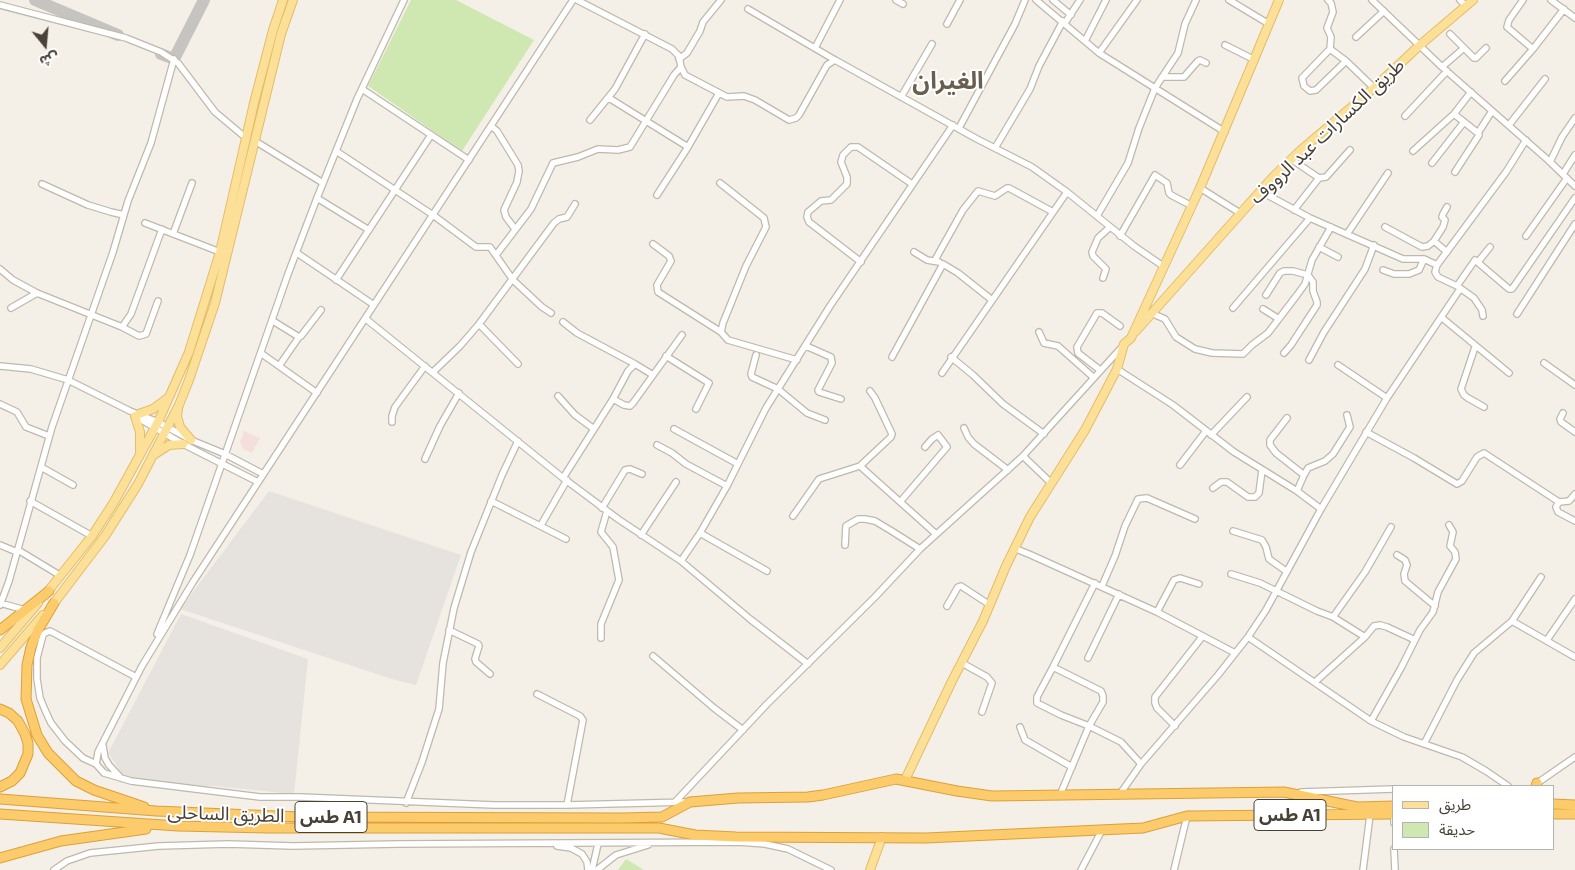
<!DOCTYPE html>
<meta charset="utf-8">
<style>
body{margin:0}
#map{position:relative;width:1575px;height:870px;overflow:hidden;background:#f4f0e8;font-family:"Exo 2","Noto Sans Arabic",sans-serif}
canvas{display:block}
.legend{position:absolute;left:1392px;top:785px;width:162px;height:65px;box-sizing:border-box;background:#fff;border:1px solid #b5b3af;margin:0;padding:6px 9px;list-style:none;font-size:15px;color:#474137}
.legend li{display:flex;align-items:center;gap:10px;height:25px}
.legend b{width:25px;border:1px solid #b5b3af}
.north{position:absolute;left:20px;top:20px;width:50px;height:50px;-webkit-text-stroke:4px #fff;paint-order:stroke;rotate:163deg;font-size:14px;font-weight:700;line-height:20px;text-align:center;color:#474137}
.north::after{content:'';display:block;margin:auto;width:18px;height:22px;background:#474137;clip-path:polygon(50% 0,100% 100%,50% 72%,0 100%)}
</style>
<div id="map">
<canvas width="1575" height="870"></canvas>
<ul class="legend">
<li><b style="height:6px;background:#fde098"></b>طريق</li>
<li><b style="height:14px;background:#cfe8b1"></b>حديقة</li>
</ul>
<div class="north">ش</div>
</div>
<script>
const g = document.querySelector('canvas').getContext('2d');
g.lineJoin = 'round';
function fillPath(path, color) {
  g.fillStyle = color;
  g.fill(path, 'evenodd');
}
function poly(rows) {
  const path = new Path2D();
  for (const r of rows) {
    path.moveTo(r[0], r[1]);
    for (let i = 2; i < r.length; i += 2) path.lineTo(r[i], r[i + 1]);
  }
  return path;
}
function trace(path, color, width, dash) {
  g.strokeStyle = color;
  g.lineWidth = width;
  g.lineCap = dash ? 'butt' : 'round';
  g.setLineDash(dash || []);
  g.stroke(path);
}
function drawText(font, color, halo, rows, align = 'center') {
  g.font = font + ' "Exo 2","Noto Sans Arabic",sans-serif';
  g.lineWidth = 4;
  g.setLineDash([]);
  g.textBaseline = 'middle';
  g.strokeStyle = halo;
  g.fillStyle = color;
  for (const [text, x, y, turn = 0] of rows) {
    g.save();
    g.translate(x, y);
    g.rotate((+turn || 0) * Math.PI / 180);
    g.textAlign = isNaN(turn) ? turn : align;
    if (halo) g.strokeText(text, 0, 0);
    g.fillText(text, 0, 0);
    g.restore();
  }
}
fillPath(poly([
 [269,491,461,555,416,685,395,680,180,609],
 [181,614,308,659,294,794,213,786,180,785,125,778,108,753]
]), '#e6e2dd');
fillPath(poly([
 [244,431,260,438,252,453,243,449,240,442]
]), '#f4dfdc');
fillPath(poly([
 [411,0,456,0,534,40,462,151,368,86],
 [626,859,644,870,618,870]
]), '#cfe8b1');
trace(poly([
 [35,0,118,35],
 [161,54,174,59,204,0]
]), '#c6c4c0', 12);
const minor = poly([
 [573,0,193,582,142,666,98,752,96,764,104,773,131,781,260,797,300,797,494,805,567,805,688,802],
 [577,0,672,49,679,56,681,67,685,75,727,97,744,96,755,100,789,120,796,118,799,115,827,65,835,60,977,139,1032,167,1067,192,1134,246,1163,266],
 [896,0,903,4],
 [1036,0,1099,53,1225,132],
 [1053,0,1071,15],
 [1229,0,1269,24],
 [1328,0,1331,3,1333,12,1327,28,1331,37,1330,49,1346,61,1374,88],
 [1372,0,1442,67,1548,160,1575,186],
 [1460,0,1466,6],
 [1523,0,1509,20,1507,27,1533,49],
 [1551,0,1575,18],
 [0,5,126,38,161,52,178,63,215,112,246,138],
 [748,9,835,60],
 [1065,23,1080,0],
 [947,24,960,0],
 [1450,34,1474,58,1476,58,1486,48],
 [1356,37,1384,11],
 [1085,41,1106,0],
 [1225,45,1255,60],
 [815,48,840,0],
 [1330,49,1302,78,1304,86,1310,91,1316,90,1346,61],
 [1099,53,1137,0],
 [679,59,687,53,700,31,703,22,721,0],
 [1442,67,1464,48],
 [1162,77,1184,77,1198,61,1200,60,1206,63],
 [1505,81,1533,49,1564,9],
 [362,89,469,160],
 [901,97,932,44],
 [609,98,688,147],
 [1454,114,1478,133,1479,135,1455,172],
 [1405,116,1447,71],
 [590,120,615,89,645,34],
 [1509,125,1545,79],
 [491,126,497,131,518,165,519,171,517,182,504,210,506,217,515,229],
 [959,128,1015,24,1025,0],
 [1478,133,1492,111],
 [255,141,323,183],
 [995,148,1030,89,1039,66,1063,21],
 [336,151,433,215,476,247,490,247,513,280,542,307,551,313],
 [1413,151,1454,114,1471,92],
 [1291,159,1319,178],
 [1550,162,1562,137,1575,118],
 [1432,163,1464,122],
 [1563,174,1575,155],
 [720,183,764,218,766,227,746,266,723,323,721,332,728,340,797,360],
 [42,184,88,205,111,212,124,215],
 [1200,188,1240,213],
 [1260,191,1310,218,1403,259,1424,259,1437,265],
 [657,195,688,147,719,93],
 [317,198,369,230],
 [1294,210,1319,178,1326,177,1350,150],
 [1097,216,1128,163,1139,128,1155,88,1178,53,1185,24,1196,0],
 [145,223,220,252],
 [1385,227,1422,247,1428,246,1434,241,1443,227,1445,220,1442,217,1443,214,1447,207],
 [173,234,192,183],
 [1347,234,1388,173],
 [1120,236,1155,175,1167,183,1169,193,1171,195,1192,206],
 [1526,236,1567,178],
 [1434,241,1447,252],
 [653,244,669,256,671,261,657,285,658,292,721,332],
 [1319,247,1338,257],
 [914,252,927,260,939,262],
 [297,253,374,305],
 [496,255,531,209,553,163,578,157,598,149,618,150,630,147,674,75,681,67],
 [935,260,963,210,978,191,995,196,1007,188,1009,188,1053,212],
 [861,262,809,222,807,217,808,212,821,201,831,200,847,184,847,177,841,162,843,155,851,147,858,147,912,184],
 [1478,262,1490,247],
 [0,269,13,280,37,293,122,327,139,336,146,334,158,301],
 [1383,270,1394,274,1409,274,1419,270,1424,259],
 [1103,278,1106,269,1093,256,1092,252,1098,238,1109,228],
 [336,280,431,135],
 [1457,286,1475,260,1509,289,1512,289,1575,198],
 [1266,295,1280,273,1284,271,1293,271,1308,275,1313,282,1313,291,1317,302,1317,305,1291,345,1284,353],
 [11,308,37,293],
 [1233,308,1310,218],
 [1263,309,1279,319],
 [1151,313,1165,319,1176,337,1195,349,1212,353,1243,354,1252,345,1268,333,1297,295,1305,284,1312,260,1331,227],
 [1517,314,1575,224],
 [1483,316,1482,310,1474,298,1457,286,1438,277,1435,272,1437,265,1506,172,1526,140],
 [1441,317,1509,373],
 [366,319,563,478,618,519,681,561,700,533,727,486,766,408,830,306,953,125],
 [273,321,299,337,301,336,321,310],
 [563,322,577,333,635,364],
 [479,324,518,364],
 [122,327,131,314,162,229],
 [1039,332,1044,343,1058,346,1093,377],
 [806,346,831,357,832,363,818,390,819,392,841,399],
 [1475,347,1461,389,1464,395,1468,398,1484,407],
 [262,354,317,393],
 [756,355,751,374,752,377,778,389,807,413,825,420],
 [666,356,709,383,696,409],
 [892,357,943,264,958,273,992,300],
 [951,357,973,375,1003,404,1044,434],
 [1309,360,1324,332,1365,269,1374,245],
 [1544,363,1575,385],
 [1338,365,1387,398],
 [0,366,31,369,68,380,130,411,158,422,191,440,225,454,263,474],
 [279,366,299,337],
 [1117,369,1173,405,1234,452,1297,491,1321,509],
 [1100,370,1078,353,1077,347,1080,342,1097,313,1102,313,1120,326],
 [433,372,460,346,479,324,554,223,559,219,567,217,575,204],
 [942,373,1067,192],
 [558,396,575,415,594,429],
 [613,399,624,405,630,406,633,403,682,335],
 [0,404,17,412,26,427,49,436],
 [1563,413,1560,419,1561,422,1575,432],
 [135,416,183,444,258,482],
 [1287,418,1270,440,1270,445,1276,453,1304,475,1297,491],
 [392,422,392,416,395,407,425,366],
 [964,428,968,437,974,444,1008,470],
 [674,429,738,464],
 [1366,432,1414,458,1457,484,1462,481,1477,457,1484,453,1559,502,1569,501,1575,494],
 [1211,435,1247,397],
 [657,445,672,453,686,464,727,486],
 [1023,456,1051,483],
 [425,459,440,426,459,393],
 [1180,465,1206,431],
 [860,466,936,534],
 [41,467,73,485],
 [1304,475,1308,468,1325,461,1333,454,1350,427,1347,415],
 [563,478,613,399,628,371,635,364,653,375],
 [1213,488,1221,482,1227,482,1248,497,1255,497,1259,493,1262,470],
 [30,501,92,536],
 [491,501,566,539],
 [900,502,947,447,938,435,932,439,925,447],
 [1559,502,1556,507,1558,512,1575,521],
 [602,508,625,470,630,469,642,474],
 [793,516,819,479,860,466,891,437,892,434,875,398,870,391],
 [541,525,567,480],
 [1233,531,1262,540,1266,547,1269,559,1286,571],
 [700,533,767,571],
 [641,535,676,482],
 [0,545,17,552],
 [845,545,846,526,858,519,865,519,875,521,890,530,920,549],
 [1014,548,1031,555,1157,612,1235,653],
 [18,550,61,576],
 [1397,555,1405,560,1407,565,1404,574,1405,581,1435,606],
 [681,561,750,619,808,664],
 [1231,574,1260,583,1317,611,1333,617,1365,572,1391,527],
 [1102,586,1115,556,1125,526,1138,499,1147,498,1195,519],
 [0,603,25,610],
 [0,605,9,581,52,427,113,252,128,201,151,143,174,59],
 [947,606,958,587,961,586,990,605],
 [1157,612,1174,580,1180,578,1199,584],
 [1333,617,1365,637,1374,626,1380,625,1387,627,1415,640],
 [1512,621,1541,577],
 [449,630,478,644,479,646,475,659,476,662,490,674],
 [157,634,190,555,288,274,317,198,357,99,404,0],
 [1248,637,1371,721,1404,737,1462,757,1486,771,1508,786],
 [601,638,601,624,619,580,613,547,601,532,607,511],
 [1547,640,1575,599],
 [653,656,714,708,743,730],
 [1088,658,1119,594],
 [962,663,987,677,992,683,982,712],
 [1053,667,1095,583],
 [1315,682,1365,637],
 [537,694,580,716,583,720,567,805],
 [1371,721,1401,668,1420,630,1433,612,1438,592,1456,559,1455,552,1450,546,1453,532,1449,525],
 [1175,726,1157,708,1155,703,1155,697,1202,637],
 [1020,727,1025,740,1072,767],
 [1424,744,1457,680,1474,653,1512,621,1575,657],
 [103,746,105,758,109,765,121,778],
 [96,764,83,758,65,741,51,723,45,710,40,698,37,679,37,658,43,635,45,633,50,631,136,677],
 [1536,784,1575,757],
 [1301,792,1394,789],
 [1120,794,1141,764,1218,675,1248,637,1266,610,1321,509,1387,398,1460,289],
 [1060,795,1089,726,1061,715,1037,703,1037,697,1053,667,1101,691,1103,696,1103,702,1089,726,1121,742,1141,764],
 [676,801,767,704,875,597,920,549,1023,456,1122,347],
 [406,803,422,762,439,709,443,663,454,608,471,552,502,475,518,441],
 [1394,814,1394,823],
 [557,846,571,848,582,854,587,862,588,870],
 [1394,849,1395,870],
 [54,870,67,861,90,853,159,846,228,844,293,846,398,844,738,842,765,844,788,849,831,870],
 [592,870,598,844],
 [597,870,616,855,648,845],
 [1081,870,1102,830],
 [1174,870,1187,816],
 [1363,870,1370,815]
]);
const major = poly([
 [1136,331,1273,177,1301,150,1374,88,1420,45,1473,0],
 [178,409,177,416,180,427,191,440],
 [139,414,153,409,168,398],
 [135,416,140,432,140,451],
 [155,454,169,445,183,444],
 [45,595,92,536,114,502,158,422,189,352,220,252,254,103,273,30,283,0],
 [51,607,105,536,138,484,179,405,189,380,215,303,281,34,293,0],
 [0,648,38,603],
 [0,665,43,615],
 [905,780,952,681,983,621,1006,566,1030,517,1085,430,1117,369,1124,344,1131,338,1200,188,1279,0],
 [870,870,882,837]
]);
const highway = poly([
 [54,603,38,630,31,647,27,665,26,699,37,735,48,753,76,781,94,790,144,807],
 [0,630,49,591],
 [0,709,9,713,18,721,25,734,28,743,28,754,20,773,12,781,0,787],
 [1536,786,1537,783],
 [0,799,156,811,301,817,623,818,662,817,690,802,738,798,808,797,823,795,896,779,957,791,992,796,1284,792,1357,807,1394,806],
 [1554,804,1575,805],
 [0,814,178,826,268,828,659,828,695,835,736,837,926,838,1143,828,1187,816,1394,814],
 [1554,814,1575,814],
 [0,858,61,841,146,829]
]);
trace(minor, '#bfb8ab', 8);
trace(major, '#e3bd67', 10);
trace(highway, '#dca03a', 11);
trace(minor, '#fff', 5.5);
trace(major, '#fde098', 8);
trace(highway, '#fccb6b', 9);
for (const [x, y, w] of [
 [1290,815,72],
 [331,817,72]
]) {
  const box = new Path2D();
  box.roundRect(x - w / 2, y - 15.5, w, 31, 4);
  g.fillStyle = '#fff';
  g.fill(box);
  trace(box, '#474137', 1);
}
drawText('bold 18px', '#474137', null, [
 ["طس A1",1290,815],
 ["طس A1",331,817]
]);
drawText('19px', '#474137', '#fff', [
 ["طريق الكسارات عبد الرووف",1327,131,-43],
 ["الطريق الساحلى",226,814,2]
]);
drawText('bold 24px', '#6a5f4e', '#fff', [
 ["الغيران",948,81]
]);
</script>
